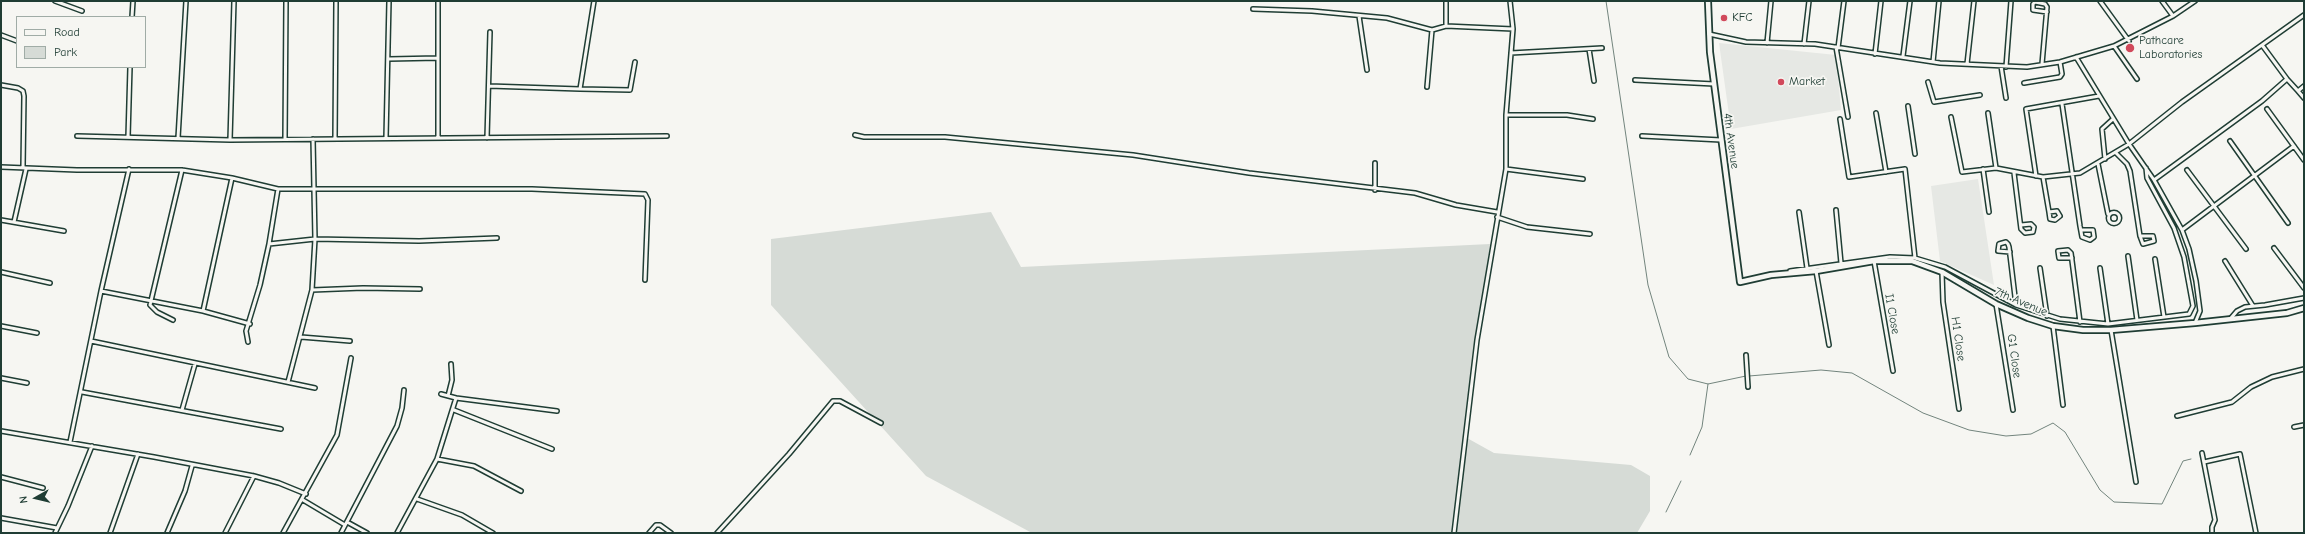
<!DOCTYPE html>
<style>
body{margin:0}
#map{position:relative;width:2305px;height:534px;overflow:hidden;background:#f6f6f2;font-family:"Comic Neue",sans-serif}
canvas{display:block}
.frame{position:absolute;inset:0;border:2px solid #1f3d34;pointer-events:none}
.legend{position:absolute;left:16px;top:16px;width:130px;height:52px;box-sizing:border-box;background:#f6f6f2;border:1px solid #a0aca6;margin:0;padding:5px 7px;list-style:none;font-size:12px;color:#1f3d34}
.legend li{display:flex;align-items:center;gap:8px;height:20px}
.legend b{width:20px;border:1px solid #a0aca6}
.north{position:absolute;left:16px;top:478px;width:40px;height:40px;-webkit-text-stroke:3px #f6f6f2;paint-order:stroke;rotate:262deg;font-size:11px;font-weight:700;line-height:16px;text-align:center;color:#1f3d34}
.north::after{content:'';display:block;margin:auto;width:14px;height:18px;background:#1f3d34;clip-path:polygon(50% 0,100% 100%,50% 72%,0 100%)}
</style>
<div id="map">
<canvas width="2305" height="534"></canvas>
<div class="frame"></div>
<ul class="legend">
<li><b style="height:5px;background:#f6f6f2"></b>Road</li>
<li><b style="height:11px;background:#d6dbd6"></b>Park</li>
</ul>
<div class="north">N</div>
</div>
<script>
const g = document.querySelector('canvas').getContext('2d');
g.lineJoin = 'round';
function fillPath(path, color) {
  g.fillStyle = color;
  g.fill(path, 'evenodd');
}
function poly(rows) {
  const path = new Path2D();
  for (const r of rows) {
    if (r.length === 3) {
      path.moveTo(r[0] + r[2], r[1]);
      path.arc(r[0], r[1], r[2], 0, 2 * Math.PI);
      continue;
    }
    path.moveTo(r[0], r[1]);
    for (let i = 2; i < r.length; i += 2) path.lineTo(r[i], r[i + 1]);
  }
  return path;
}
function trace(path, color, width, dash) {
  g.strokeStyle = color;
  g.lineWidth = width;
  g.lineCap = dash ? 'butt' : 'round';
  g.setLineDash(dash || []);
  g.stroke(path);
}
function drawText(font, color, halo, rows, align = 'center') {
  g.font = font + ' "Comic Neue",sans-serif';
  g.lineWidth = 3.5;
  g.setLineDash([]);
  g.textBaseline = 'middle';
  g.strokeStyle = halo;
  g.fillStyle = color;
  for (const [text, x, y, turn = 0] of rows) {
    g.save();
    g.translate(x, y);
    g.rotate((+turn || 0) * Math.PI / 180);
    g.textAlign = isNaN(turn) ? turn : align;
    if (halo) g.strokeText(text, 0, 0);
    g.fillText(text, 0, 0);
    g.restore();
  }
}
fillPath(poly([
 [1719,43,1836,55,1841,110,1731,129],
 [1978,179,1994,285,1940,261,1931,186]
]), '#e6e8e4');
fillPath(poly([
 [991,212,1021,267,1490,244,1467,438,1494,453,1631,465,1650,476,1650,511,1637,533,1032,533,926,476,771,305,771,239]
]), '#d6dbd6');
trace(poly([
 [1606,1,1648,285,1669,357,1688,379,1708,384,1746,376],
 [1749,376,1821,370,1852,373,1923,413,1969,430,2006,436,2031,434,2053,423,2065,432,2100,490,2114,502,2162,504,2183,461,2191,459],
 [1690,455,1702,427,1708,384],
 [1666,512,1681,481]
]), '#72847d', 1);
const minor = poly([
 [55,1,82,11],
 [438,1,438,138],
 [2100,1,2129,41],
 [2162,1,2173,16],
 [1253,9,1312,11,1387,18,1432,30,1446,26,1513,29],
 [1359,16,1367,70],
 [132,17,133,1],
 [1446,26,1446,1],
 [1709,34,1746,42,1815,44,1940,63,2027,67,2060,62,2114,46,2173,16,2195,1],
 [1,35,17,41],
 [1767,43,1771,1],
 [1804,44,1809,1],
 [2262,45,2287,79,2298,91,2304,86],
 [2114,46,2137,79],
 [1836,47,1848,117],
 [1838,48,1844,1],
 [1589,49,1594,81],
 [1511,53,1602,48],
 [1875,54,1881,1],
 [1903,56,1910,1],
 [2076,57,2129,144,2154,180,2182,230,2189,249,2196,281,2200,311,2195,323],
 [389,59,438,58],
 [1933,62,1939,1],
 [1967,64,1974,1],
 [2042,64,2047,7,2045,4,2035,2,2033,4,2033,10,2047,12],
 [2001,66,2006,98],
 [2006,67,2011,1],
 [1635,80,1714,84],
 [1928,82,1934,102,1980,95],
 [2024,83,2060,77,2062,74,2060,62],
 [1,85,18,88,23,91,24,96,23,167],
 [489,86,580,89,594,1],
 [1427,87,1432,30],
 [580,89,630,90,635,62],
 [2298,91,2304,98],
 [2062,104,2080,226,2082,237,2090,240,2094,237,2093,230,2081,230],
 [1908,106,1915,154],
 [2267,109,2304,160],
 [1876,113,1886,172],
 [1988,113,1996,168],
 [1506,115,1567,115,1593,119],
 [1951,117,1962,172,1996,168,2043,177,2080,173,2129,144,2182,102,2304,15],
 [1840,119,1849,177,1905,169,1915,258],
 [855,135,864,137,945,137,1133,155,1249,173,1415,193,1456,205,1497,212],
 [77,136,230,140,667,136],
 [1642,136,1721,140],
 [128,137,130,67],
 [178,138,186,1],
 [386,138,389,1],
 [487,138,490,32],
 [285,139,286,1],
 [313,139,315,239,312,290,363,288,420,289],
 [335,139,336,1],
 [230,140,234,1],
 [2230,141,2288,223],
 [2116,153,2127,164,2130,171,2140,236],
 [2105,159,2102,129,2113,119],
 [1375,163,1375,190],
 [2098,164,2108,214],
 [1,167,77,170,182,170,232,178],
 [1506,169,1583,179],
 [1983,169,1989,212],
 [2187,170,2246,249],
 [2014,173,2021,229,2025,233,2033,232,2034,227,2031,224,2021,225],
 [2036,176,2026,109,2099,96],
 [2043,177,2049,212,2050,219,2055,220,2060,216,2057,211,2049,212],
 [2154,180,2262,101,2287,79],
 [1836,210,1841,263],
 [1799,212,1807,268],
 [2114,218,5.5],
 [1497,217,1527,227,1590,234],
 [1,220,64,231],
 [14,222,26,169],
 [2182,230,2294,146],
 [2140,236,2153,236,2154,241,2143,244,2140,236],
 [269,244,278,189],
 [2274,248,2304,288],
 [2010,252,1998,251,1999,244,2006,242,2008,244,2009,247,2016,305],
 [2128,256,2137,320],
 [2072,258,2059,258,2058,251,2068,250,2071,253,2080,322],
 [2155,259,2164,317],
 [1874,261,1893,371],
 [2225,261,2253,306],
 [2040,268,2047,316],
 [2100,268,2108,324],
 [1790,271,1890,257,1915,258,1945,267,2016,305,2060,319,2108,324,2189,314,2193,306,2184,257,2174,228,2147,178,2146,168],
 [1816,271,1829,345],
 [1,272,50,283],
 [1942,272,1943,302,1959,409],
 [101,291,203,311,250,324],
 [1996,304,2013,410],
 [203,311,232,178,278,189,532,189,645,194,648,200,645,280],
 [2231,318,2237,311,2245,307,2265,305,2304,298],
 [173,320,157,312,150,305,182,170],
 [1,326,37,333],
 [2053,326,2063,405],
 [2111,330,2136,482],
 [301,337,350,341],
 [91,341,315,388],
 [248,342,246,331,260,285,269,244,315,239,419,241,497,238],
 [1746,355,1748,387],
 [1,378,27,383],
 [288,382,312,290],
 [82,392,281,429],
 [441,394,456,398],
 [448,396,452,380,451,364],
 [182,410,195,364],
 [454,410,552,449],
 [2177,416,2232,402,2251,387,2272,377,2304,369],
 [2294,427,2304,425],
 [1,431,154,457,254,476,279,483,306,494],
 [70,442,101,291,129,169],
 [2202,453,2215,520,2212,527,2212,533],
 [437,459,474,466,521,491],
 [2204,462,2240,454,2256,533],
 [1,477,43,488],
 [417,499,462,515,493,533],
 [303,500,345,525],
 [1,518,57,528],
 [347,522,367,533],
 [55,533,68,506,92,446],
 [110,533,138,454],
 [167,533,185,491,192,466],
 [225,533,254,476],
 [283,533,337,435,351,358],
 [341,533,397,426,402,408,404,390],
 [397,533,437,459,456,398,557,411],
 [649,533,656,525,660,525,671,533],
 [717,533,789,454,833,401,840,401,881,423],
 [1454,533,1477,340,1506,169,1506,115,1513,29,1510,1]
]);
const secondary = poly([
 [1708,1,1710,52,1740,282,1771,275,1816,271,1874,261,1912,261,1942,272,1996,304,2028,318,2053,326,2083,330,2111,330,2195,323,2287,313,2304,308]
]);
trace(minor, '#1f3d34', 6);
trace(secondary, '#1f3d34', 8);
trace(minor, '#f6f6f2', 3);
trace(secondary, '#f6f6f2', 4.5);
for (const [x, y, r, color] of [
 [1724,18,4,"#d1495b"],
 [2130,48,5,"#d1495b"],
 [1781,82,4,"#d1495b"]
]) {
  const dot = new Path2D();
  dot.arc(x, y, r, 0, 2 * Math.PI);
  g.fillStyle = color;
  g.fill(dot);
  trace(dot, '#f6f6f2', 1.5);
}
drawText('12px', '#1f3d34', '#f6f6f2', [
 ["KFC",1732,18],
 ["Pathcare",2139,41],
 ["Laboratories",2139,55],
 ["Market",1789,82]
], 'left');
drawText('12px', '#1f3d34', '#f6f6f2', [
 ["4th Avenue",1731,141,82],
 ["7th Avenue",2021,302,23],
 ["I1 Close",1892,314,80],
 ["H1 Close",1958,339,82],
 ["G1 Close",2014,356,82]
]);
</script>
